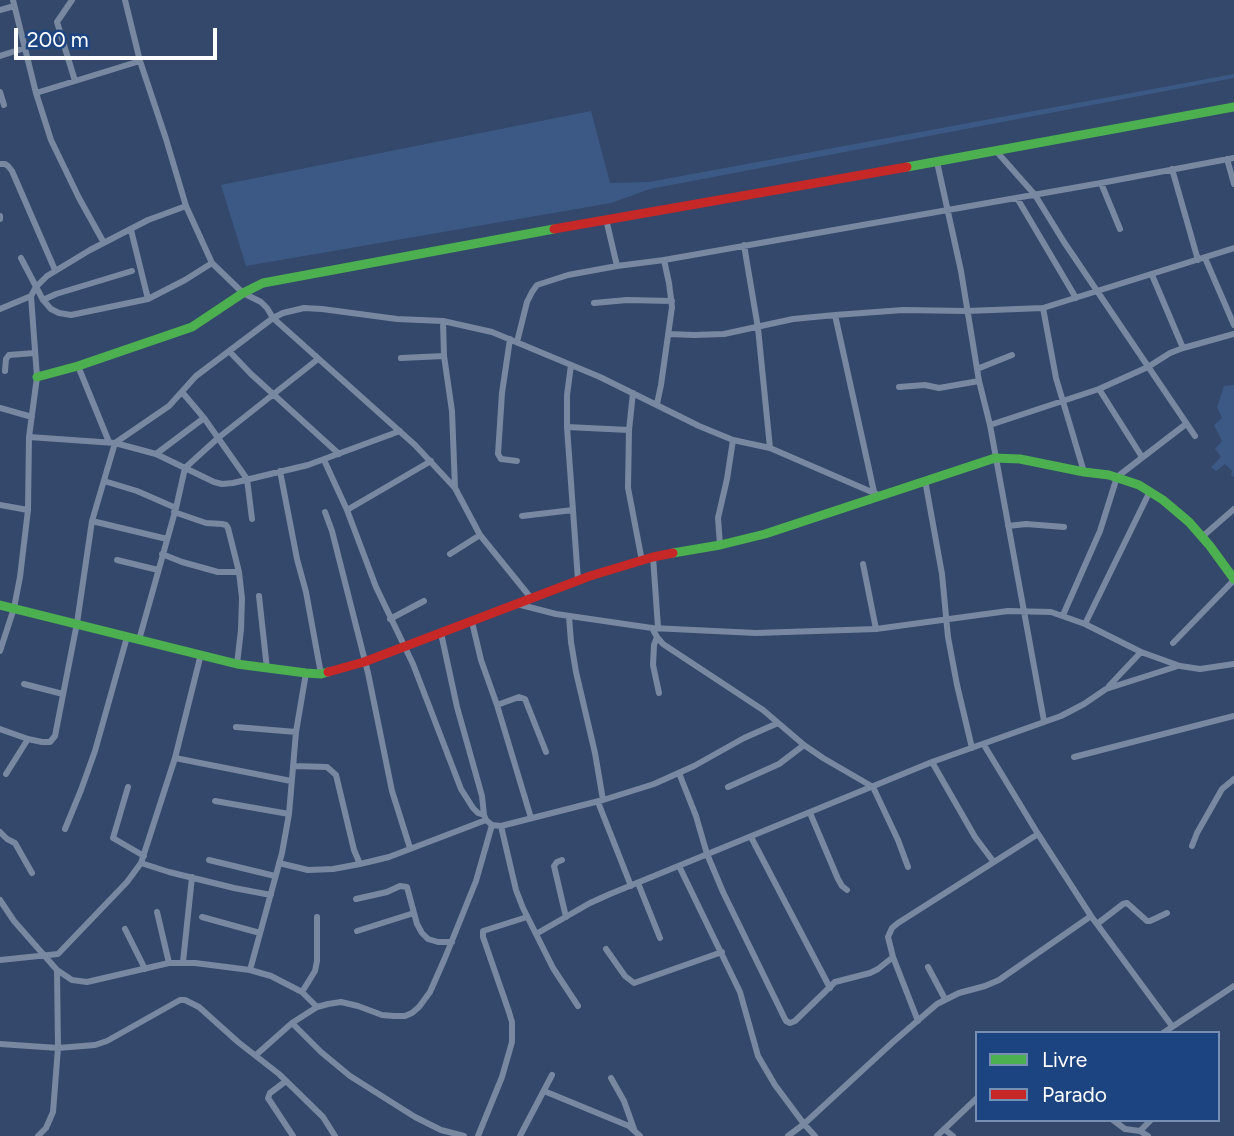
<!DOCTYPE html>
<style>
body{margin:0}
#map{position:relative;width:1234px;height:1136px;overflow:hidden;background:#33486a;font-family:Figtree,sans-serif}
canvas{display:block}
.legend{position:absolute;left:975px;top:1031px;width:245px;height:91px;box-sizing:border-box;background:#1c4480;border:2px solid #778fb3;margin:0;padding:9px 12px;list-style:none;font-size:21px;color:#fff}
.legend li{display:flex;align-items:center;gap:14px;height:35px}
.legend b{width:35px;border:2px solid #778fb3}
.scale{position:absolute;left:14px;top:28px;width:203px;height:32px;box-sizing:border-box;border:4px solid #fff;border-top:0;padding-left:9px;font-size:21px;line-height:24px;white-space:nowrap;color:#fff;-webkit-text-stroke:5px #1c4480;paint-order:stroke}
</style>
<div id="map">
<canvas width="1234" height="1136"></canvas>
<ul class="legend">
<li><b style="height:9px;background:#4caf50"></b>Livre</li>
<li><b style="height:9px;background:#c62828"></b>Parado</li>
</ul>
<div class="scale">200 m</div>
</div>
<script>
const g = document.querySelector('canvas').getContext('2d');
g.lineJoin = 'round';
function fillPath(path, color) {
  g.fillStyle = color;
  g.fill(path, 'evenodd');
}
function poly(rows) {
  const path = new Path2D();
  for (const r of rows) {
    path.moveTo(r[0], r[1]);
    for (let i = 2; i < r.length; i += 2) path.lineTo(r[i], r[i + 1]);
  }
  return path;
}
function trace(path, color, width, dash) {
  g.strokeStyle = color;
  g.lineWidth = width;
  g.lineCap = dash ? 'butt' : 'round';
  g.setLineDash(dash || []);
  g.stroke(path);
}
fillPath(poly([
 [1234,74,1234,78,650,189,611,203,246,266,221,185,591,111,610,183,649,182],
 [1234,385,1234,477,1231,475,1232,471,1225,464,1216,471,1211,467,1221,457,1215,449,1222,441,1214,425,1222,418,1217,407,1224,386]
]), '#3c5985');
trace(poly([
 [13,0,36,93,51,140,79,198,104,243],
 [72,0,57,22,75,81],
 [125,0,140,61,166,139,186,206,212,263,243,293,261,302,267,308,273,318,415,445,455,488,480,535,531,598],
 [0,10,14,6],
 [0,56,25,48],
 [0,92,4,105],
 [36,93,140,61],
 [997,152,1035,195,1064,242,1195,436],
 [1227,159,1234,184],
 [937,162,961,271,979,381,990,425,1044,721],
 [0,164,5,164,8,166,12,171,55,270],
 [1172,169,1198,260],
 [1101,183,1120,229],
 [1017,198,1076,298],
 [0,216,0,219],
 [606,219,617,266],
 [131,230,148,299],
 [744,245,758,328,770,448],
 [21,258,43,300,51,309,59,313,71,315,148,299,185,280,212,263],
 [1205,258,1234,325],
 [1152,275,1183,348],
 [43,300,56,294,132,271],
 [594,303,627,300,672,301],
 [1043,308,1056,378,1084,472],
 [0,309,31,296,36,287,47,276,90,250,148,220,186,206],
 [835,315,874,492],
 [443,321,444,356,452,411,455,488],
 [669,334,694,335,724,334,793,319,835,315,903,310,967,311,1043,308,1234,248],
 [510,339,502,393,498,454,501,459,517,461],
 [517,342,527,302,532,292,537,285,568,275,617,266,664,260,1101,183,1234,158],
 [229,351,251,374,339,454],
 [401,358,444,356],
 [571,365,567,395,567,427,578,580],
 [78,366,109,442],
 [977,369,1012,355],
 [5,371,6,359,9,355,35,353],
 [899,387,925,385,939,388,979,381],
 [1099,389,1142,457],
 [182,392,204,418,247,479,252,519],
 [633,393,629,430,628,488,642,561],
 [657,404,661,385,672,307,669,283,664,260],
 [0,408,32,417],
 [990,425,1099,389,1148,367,1170,353,1183,348,1234,334],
 [567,427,629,430],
 [29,437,115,443,156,454,214,482,222,484,233,483,308,465,400,431],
 [156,454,204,418],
 [324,460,347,510,376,587,413,664,461,789,473,808,478,813,484,815],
 [280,471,297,559,306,592,321,674],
 [925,480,942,574,948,637,957,685,972,748],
 [104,481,137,491,176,508],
 [0,505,28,510],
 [347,510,431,461],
 [174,512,206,523,222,524,226,525,228,528,239,572,242,598,241,630,237,664],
 [325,512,332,531,368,673,392,791,410,848],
 [522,516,573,510],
 [92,521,167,539],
 [1008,526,1026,524,1064,527],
 [1202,537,1234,509],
 [720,545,718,518,727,479,733,440],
 [162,554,182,562,218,572,239,572],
 [450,554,480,535],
 [653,557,658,627],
 [117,560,158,570],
 [863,564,876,629],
 [259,596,267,669],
 [517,604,556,614,652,628,756,633,876,629,1008,611,1051,612,1085,624,1141,652,1180,666,1200,669,1234,664],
 [1063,615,1100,531,1117,477,1186,424],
 [569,617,571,642,576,672,595,753,603,800],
 [390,619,424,601],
 [472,622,481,660,497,705,531,818],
 [1085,624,1150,491],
 [652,628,657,637,663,644,763,710,804,745,823,758,873,787,898,840,908,867],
 [441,633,457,707,482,796,484,815,486,820,492,825,501,826,603,800,654,784,694,766,744,738,778,723],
 [657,637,654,645,653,665,659,693],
 [139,640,176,508,185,468,218,438,318,359],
 [1173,643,1234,580],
 [0,651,14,608,20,577,28,510,29,437,37,377,31,296],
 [24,684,63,694],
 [1109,686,1141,652],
 [497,705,519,697,525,699,546,752],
 [236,727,296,732],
 [0,729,28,739,42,742,50,742,55,736,77,623,92,521,115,443,169,406,196,376,273,318,283,313,304,308,322,309,397,319,443,321,492,332,600,377,699,426,733,440,770,448,881,496],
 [984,745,1038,834,1091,916,1172,1026],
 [1074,757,1234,716],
 [175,758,291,781],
 [932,762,975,837,993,861],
 [293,766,327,767,336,775,354,850,360,864],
 [679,773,696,816,707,854,723,892,784,1017,786,1021,790,1023,795,1021,835,982,870,973,878,969,893,957,888,937,892,928,898,923,1038,834],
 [6,774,28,739],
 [128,787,113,838,144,856],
 [728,787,779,764,804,745],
 [215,801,289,814],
 [598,802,631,886],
 [810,813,838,879,842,886,847,890],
 [501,826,516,890,523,908,553,968,578,1006],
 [65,829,81,790,95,751,127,637],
 [0,832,7,839,15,843,32,873],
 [751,837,830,988],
 [1192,846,1197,833,1222,789,1234,779],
 [209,860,275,876],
 [562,860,557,862,554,866,566,917],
 [141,863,169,872,234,888,271,895],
 [279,863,308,870,333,869,360,864,389,857,486,820],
 [679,866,740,992,758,1056,775,1085,804,1124,815,1136],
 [638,883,660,938],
 [356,899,387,892,400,886,407,887,417,924,422,933,428,939,438,942,452,942],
 [0,900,14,921,57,970,72,980,87,982,169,963,195,963,250,970,271,976,302,992,317,1007],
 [157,912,169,963],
 [202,917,260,933],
 [1097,924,1123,904,1127,903,1147,921,1150,921,1167,913],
 [125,929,145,969],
 [357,931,414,913],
 [536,934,590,903,610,894,932,762,1061,716,1084,704,1106,689,1178,666],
 [606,949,625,976,634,983,722,952],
 [893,957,918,1021],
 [0,960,58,954,127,882,141,863,175,758,201,654],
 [183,962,192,877],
 [928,967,945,999],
 [250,970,282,853,289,814,296,732,306,673],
 [302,992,315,971,317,961,317,917],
 [292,1023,321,1052,350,1076,415,1117,441,1130,464,1136],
 [1163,1033,1234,986],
 [0,1044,58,1048,95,1045,107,1041,180,1000,185,1000,199,1007,238,1042,279,1074,323,1117,335,1136],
 [256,1055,292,1023,317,1007,328,1004,341,1002,358,1006,382,1015,394,1016,405,1016,412,1013,419,1007,430,992,445,958,476,881,492,825],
 [611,1078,624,1101,634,1129],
 [286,1081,270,1093,268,1098,293,1136],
 [544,1091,629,1126,640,1136],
 [1113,1120,1125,1129,1140,1131,1148,1136],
 [944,1129,953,1136],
 [1140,1131,1151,1120],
 [38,1136,46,1128,53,1112,58,1048,57,970],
 [478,1136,502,1077,512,1042,512,1022,509,1012,483,937,483,931,527,917],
 [520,1136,552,1075],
 [788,1136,804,1124,893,1042,937,1004,959,993,985,986,999,980,1091,916],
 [937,1136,977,1098]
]), '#7888a0', 6);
trace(poly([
 [907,167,1234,107],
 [37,377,78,366,192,327,243,293,263,283,554,229],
 [673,553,720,545,765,534,995,458,1020,459,1084,472,1109,475,1139,485,1163,500,1189,522,1210,546,1234,579],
 [0,605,237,664,306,673,321,674,328,672]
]), '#4caf50', 9);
trace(poly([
 [554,229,907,167],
 [328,672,364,662,590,576,653,557,673,553]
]), '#c62828', 9);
</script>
